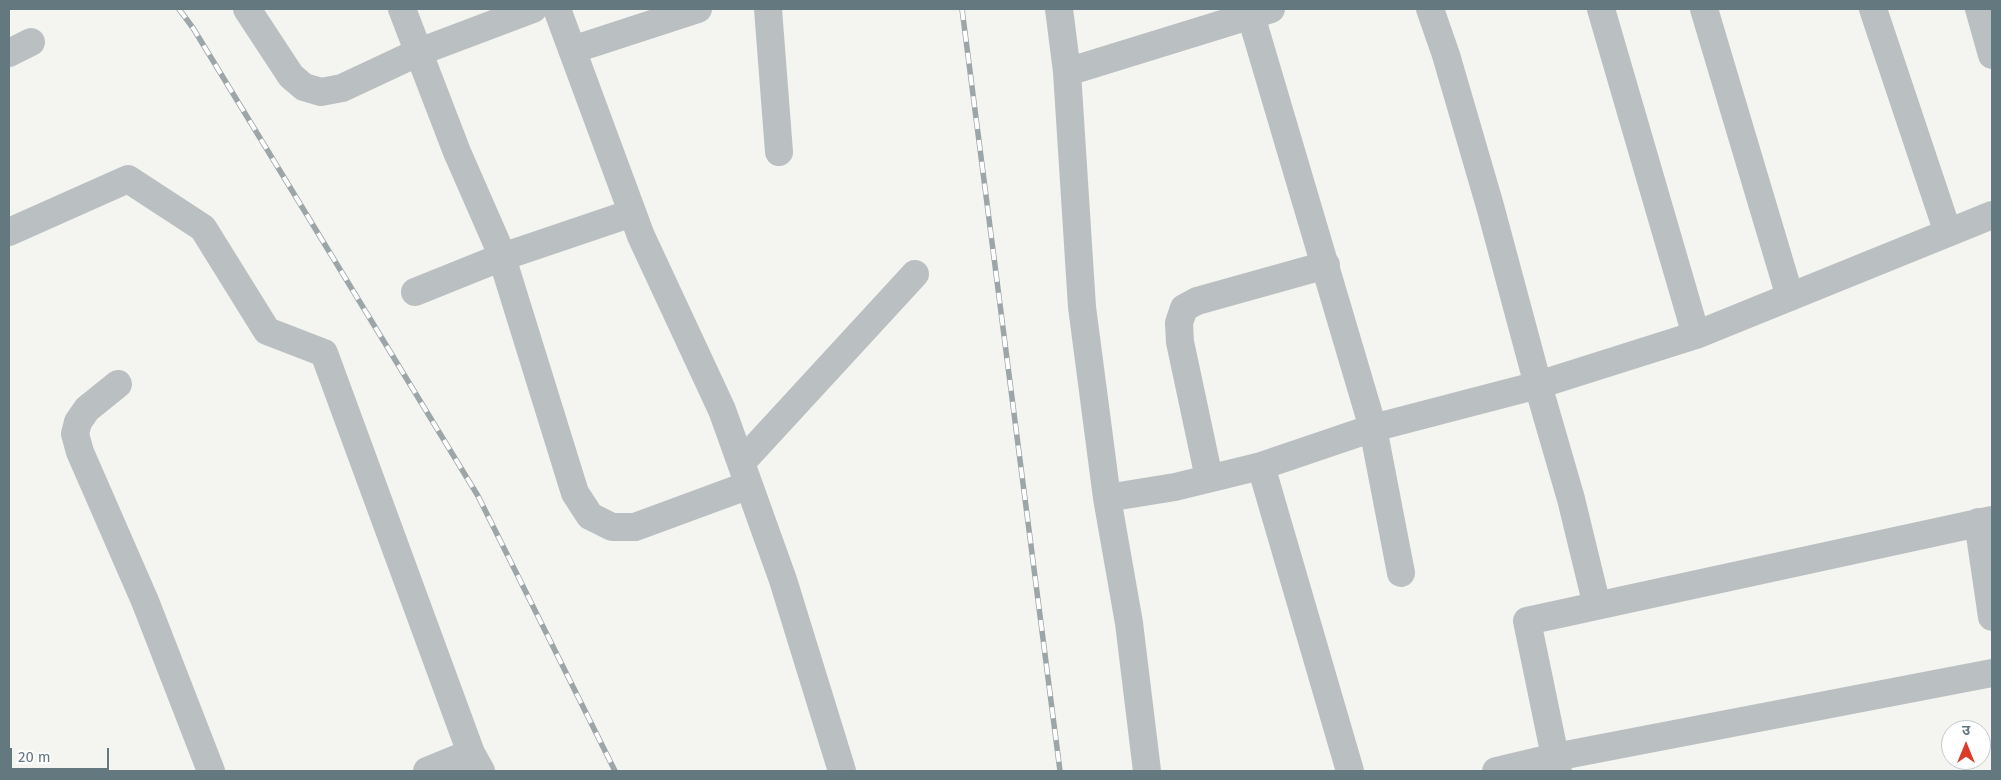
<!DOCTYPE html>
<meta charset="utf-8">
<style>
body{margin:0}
#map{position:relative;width:2001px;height:780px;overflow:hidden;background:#f4f4f0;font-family:"Fira Sans","Noto Sans Devanagari",sans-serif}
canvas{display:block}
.frame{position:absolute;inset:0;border:10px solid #647880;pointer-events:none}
.north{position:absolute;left:1941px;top:720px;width:50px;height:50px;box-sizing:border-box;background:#fff;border:1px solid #c1c9cc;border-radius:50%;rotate:0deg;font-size:14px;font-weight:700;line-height:20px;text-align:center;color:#647880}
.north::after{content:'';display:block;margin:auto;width:18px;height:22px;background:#dc3b29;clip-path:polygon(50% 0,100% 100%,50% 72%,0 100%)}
.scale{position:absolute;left:10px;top:748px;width:99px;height:22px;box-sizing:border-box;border:2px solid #647880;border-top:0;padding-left:6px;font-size:15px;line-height:18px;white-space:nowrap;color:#647880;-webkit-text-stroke:4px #fff;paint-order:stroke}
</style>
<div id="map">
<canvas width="2001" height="780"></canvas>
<div class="frame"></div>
<div class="north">उ</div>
<div class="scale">20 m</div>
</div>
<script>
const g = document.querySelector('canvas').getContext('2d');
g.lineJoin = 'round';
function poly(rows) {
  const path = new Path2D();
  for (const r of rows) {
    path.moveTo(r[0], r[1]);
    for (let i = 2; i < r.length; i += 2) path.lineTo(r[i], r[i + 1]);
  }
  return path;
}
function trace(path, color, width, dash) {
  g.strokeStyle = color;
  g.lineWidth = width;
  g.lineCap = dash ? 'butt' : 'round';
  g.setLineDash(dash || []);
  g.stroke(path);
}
trace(poly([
 [247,9,291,76,304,87,321,92,342,88,419,52,533,9],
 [402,9,457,152,499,248,575,493,590,516,612,527,635,527,749,485],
 [557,9,641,236,722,410,783,580,842,771],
 [768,9,779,152],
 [1059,9,1067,72,1082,307,1107,498,1129,623,1147,771],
 [1249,9,1373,428,1401,573],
 [1430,9,1446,55,1490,206,1538,385,1571,499,1597,606],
 [1601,9,1696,335],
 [1704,9,1790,297],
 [1873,9,1948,233],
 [1979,9,1992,55],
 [572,50,698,9],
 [9,53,31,42],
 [1067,72,1271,9],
 [9,232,128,179,203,228,267,331,324,353,471,753,481,771],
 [415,292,502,257,632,213],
 [118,384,87,409,78,422,75,434,80,452,145,601,211,771],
 [741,463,915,274],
 [1261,466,1350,771],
 [1209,478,1180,342,1179,323,1184,308,1197,301,1326,265],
 [1107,498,1175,487,1261,466,1373,428,1538,385,1696,335,1992,215],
 [1978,522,1992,617],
 [427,771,471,753],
 [1496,771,1555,757,1992,673],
 [1558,771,1527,621,1992,520]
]), '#bac0c2', 28);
const rail = poly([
 [179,9,193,28,478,496,615,771],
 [962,9,1060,771]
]);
trace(rail, '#9ca5a8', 5.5);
trace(rail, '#fff', 4, [11]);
</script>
